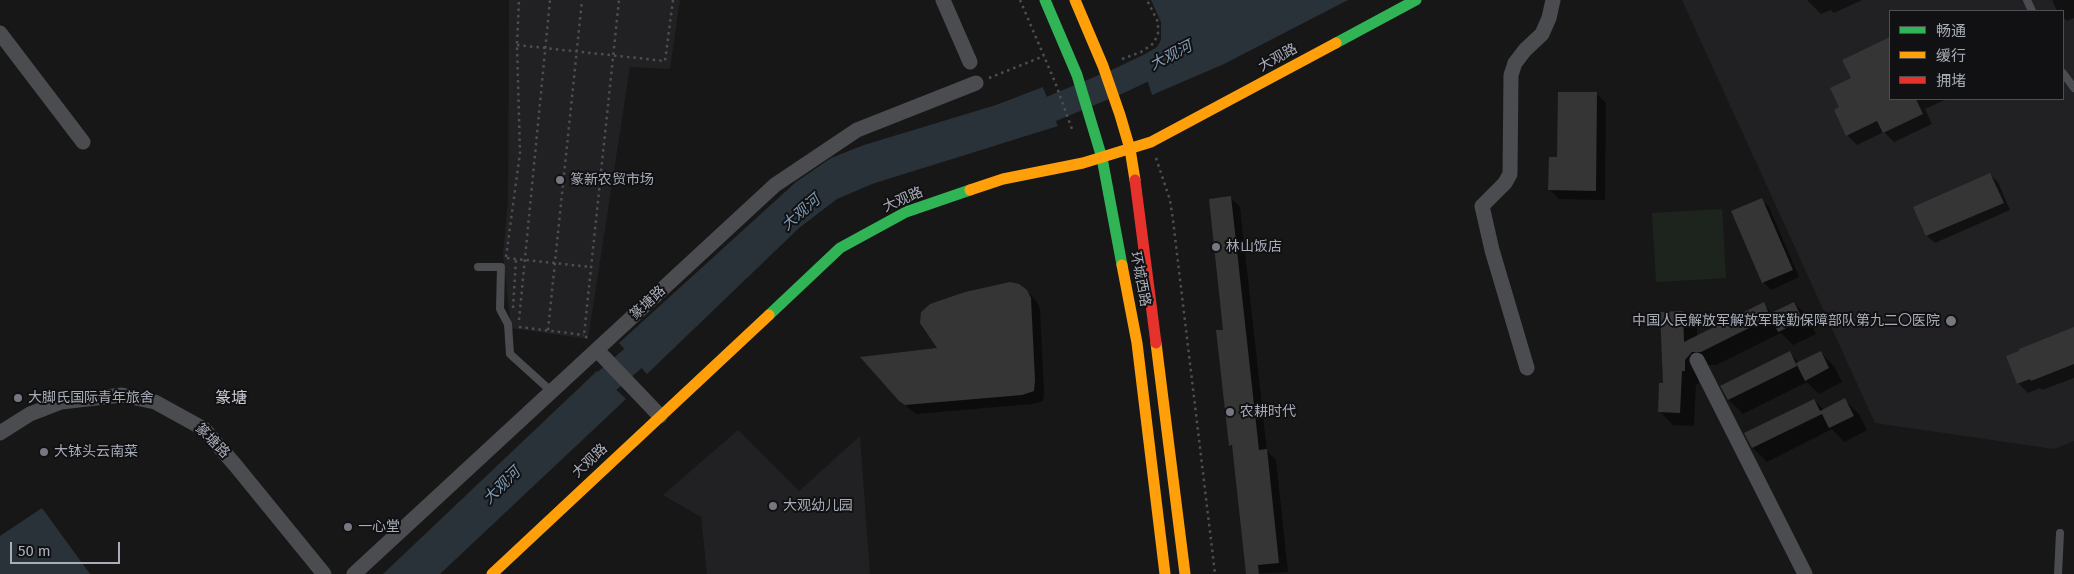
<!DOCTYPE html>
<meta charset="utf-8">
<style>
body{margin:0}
#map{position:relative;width:2074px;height:574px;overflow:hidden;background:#171717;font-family:"Fira Sans","Noto Sans SC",sans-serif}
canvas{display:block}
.legend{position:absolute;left:1889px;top:10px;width:175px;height:90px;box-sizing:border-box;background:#111113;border:1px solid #4d4f55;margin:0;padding:6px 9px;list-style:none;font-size:15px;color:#a8adb8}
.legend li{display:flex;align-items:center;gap:10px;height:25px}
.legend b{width:25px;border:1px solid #4d4f55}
.scale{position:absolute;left:10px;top:542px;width:110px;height:22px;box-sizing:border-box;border:2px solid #a8adb8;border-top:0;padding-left:6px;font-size:15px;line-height:18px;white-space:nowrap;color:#a8adb8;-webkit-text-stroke:4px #111113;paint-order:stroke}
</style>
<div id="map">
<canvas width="2074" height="574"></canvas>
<ul class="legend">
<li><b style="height:6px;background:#30b455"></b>畅通</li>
<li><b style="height:6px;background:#ff9f0a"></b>缓行</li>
<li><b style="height:6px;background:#e5322d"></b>拥堵</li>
</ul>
<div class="scale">50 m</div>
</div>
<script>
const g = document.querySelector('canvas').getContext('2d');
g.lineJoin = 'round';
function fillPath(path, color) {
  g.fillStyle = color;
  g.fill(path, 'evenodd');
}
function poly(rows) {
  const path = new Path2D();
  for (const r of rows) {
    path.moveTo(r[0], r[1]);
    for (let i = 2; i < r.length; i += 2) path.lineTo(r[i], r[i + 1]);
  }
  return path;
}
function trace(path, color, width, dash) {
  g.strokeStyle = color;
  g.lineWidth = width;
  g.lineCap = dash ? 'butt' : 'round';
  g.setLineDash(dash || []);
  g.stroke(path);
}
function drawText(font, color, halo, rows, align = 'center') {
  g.font = font + ' "Fira Sans","Noto Sans SC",sans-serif';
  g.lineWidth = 4;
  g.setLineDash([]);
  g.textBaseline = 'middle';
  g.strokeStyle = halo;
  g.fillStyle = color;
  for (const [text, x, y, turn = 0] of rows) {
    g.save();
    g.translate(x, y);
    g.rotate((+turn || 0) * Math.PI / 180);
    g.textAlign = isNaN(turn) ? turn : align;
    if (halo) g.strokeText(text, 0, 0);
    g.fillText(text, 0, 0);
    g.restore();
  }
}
fillPath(poly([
 [509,0,680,0,670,69,630,67,588,339,510,328,510,317,503,255,508,200],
 [1682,0,2074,0,2074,441,2054,449,1875,423],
 [1890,11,2063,11,2063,99,1890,99],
 [738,430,799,491,860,436,870,574,707,574,701,517,663,495]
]), '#212123');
fillPath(poly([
 [1722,209,1726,278,1656,282,1652,213]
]), '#1d241e');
fillPath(poly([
 [1151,0,1348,0,1224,64,1152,95,1139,58,1157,47,1161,40,1161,22],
 [1043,87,1058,126,872,184,837,199,799,228,647,374,619,343,796,182,831,158,864,145,996,105],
 [597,371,626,399,440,574,383,574],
 [42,508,90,574,0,574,0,536]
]), '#2a3239');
fillPath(poly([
 [1139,55,1152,95,1149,96,1137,58],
 [1045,86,1054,109,1060,125,1058,126,1043,87]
]), '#171717');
fillPath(poly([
 [1807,0,1862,0,1834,13,1831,10,1821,14],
 [2052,0,2074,0,2074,18,2067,21,2063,17,2063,11,2057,11],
 [1889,39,1890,99,1947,99,1925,109,1932,124,1894,142,1884,132,1857,145,1847,135,1841,108,1853,78],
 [1597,94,1606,103,1605,200,1559,199,1549,189,1558,158],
 [1990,175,1998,182,2010,210,1935,243,1927,236,1915,208],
 [1231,198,1240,207,1267,451,1276,460,1288,572,1244,574,1247,574,1234,449,1230,445,1224,331],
 [1761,200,1769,207,1799,277,1771,290,1763,282],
 [1027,291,1037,302,1040,309,1044,391,1043,401,1032,404,916,414,899,400,939,349],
 [1794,303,1808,317,1816,334,1793,345,1781,333,1716,365,1707,365,1698,374,1699,384,1696,384,1694,426,1673,425,1659,411,1683,313,1697,327,1697,337,1763,304,1773,314],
 [2074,328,2074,378,2042,390,2040,388,2028,393,2018,383],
 [1820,352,1834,366,1842,382,1819,394,1807,382,1743,414,1729,400,1722,386,1790,353,1799,363],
 [1814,400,1824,410,1845,400,1859,414,1867,430,1844,442,1832,429,1767,462,1753,448,1746,434]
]), '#0007');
trace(poly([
 [1018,121,1051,109,1121,80,1175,54],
 [582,406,607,381,660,335]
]), '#2a3239', 26);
fillPath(poly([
 [1890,37,1890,99,1916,99,1923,114,1883,133,1877,121,1846,136,1834,110,1839,107,1830,88,1851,78,1842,60],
 [1558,92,1597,92,1596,191,1548,190,1549,157,1557,157],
 [1990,173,2004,203,1926,236,1913,207],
 [1231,196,1259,450,1267,449,1279,563,1258,565,1259,574,1246,574,1232,445,1229,446,1216,330,1223,330,1209,199],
 [1762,198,1793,270,1762,283,1731,211],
 [1010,282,1019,284,1027,290,1031,298,1035,380,1034,391,1022,395,905,405,899,401,860,357,937,348,920,323,921,312,930,304,965,292],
 [1764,302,1769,314,1794,302,1803,320,1778,332,1771,317,1701,352,1692,352,1685,360,1685,371,1682,371,1680,413,1658,412,1659,383,1663,383,1660,312,1683,311,1684,342],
 [2074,327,2074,364,2031,381,2030,379,2017,384,2006,356,2019,351,2019,349],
 [1790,351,1797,366,1728,400,1720,386],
 [1821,351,1829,368,1805,381,1796,363],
 [1845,398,1854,416,1829,428,1822,414,1752,448,1744,433,1814,399,1820,411]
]), '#353536');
trace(poly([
 [1020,0,1055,82,1073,132],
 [517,45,665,61,673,0],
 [1122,59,1141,52,1154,43,1158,33,1158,22,1147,0],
 [989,78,1044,56],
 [1156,158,1170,200,1173,220,1215,574],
 [506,257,520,153,517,45,519,0],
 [507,258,591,267],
 [513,308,516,259],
 [519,320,550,0],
 [519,327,584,335],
 [548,330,582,0],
 [587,338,584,335,619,0]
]), '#4d4e52', 2.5, [2.5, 4]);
trace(poly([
 [2027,0,2032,11],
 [2063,73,2074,88],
 [478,267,501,267,500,309,508,324,510,354,552,392],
 [2058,574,2060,533]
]), '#4b4c50', 8);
trace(poly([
 [943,0,970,62],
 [0,33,83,142],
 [597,350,660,416],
 [1697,360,1805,574],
 [1527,368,1492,250,1482,206,1505,183,1510,174,1511,75,1515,63,1525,50,1542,34,1549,18,1553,0],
 [0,433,30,414,61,402,122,395,155,402,204,429,236,466,324,574],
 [354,574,775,185,857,130,976,83]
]), '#4b4c50', 15);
trace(poly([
 [1045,0,1077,75,1102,158,1122,265],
 [1336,43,1416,0],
 [769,315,840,248,906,212,970,190]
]), '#30b455', 11);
trace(poly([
 [1075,0,1103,66,1120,115,1130,149,1135,180],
 [970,190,1003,179,1083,163,1151,142,1336,43],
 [1122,265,1137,343,1165,574],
 [1156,343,1185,574],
 [492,574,769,315]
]), '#ff9f0a', 11);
trace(poly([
 [1135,180,1156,343]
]), '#e5322d', 11);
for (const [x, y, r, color] of [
 [560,180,5,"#757880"],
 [1216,247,5,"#757880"],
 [1951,321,6,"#757880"],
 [18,398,5,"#757880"],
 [1230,412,5,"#757880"],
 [44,452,5,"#757880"],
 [773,506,5,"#757880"],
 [348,527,5,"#757880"]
]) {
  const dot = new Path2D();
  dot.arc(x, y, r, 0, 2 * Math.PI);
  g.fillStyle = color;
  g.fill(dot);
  trace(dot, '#111113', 2);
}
drawText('14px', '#a8adb8', '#111113', [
 ["大观路",1278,58,-29],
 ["大观路",903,200,-23],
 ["环城西路",1140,279,79],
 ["篆塘路",648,303,-43],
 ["篆塘路",212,441,45],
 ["大观路",590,461,-43]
]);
drawText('14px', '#a8adb8', '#111113', [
 ["篆新农贸市场",570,180],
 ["林山饭店",1226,247],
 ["中国人民解放军解放军联勤保障部队第九二〇医院",1940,321,"right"],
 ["大脚氏国际青年旅舍",28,398],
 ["农耕时代",1240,412],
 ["大钵头云南菜",54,452],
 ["大观幼儿园",783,506],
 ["一心堂",358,527]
], 'left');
drawText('italic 15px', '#7f9bb3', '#111113', [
 ["大观河",1171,56,-27],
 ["大观河",801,213,-41],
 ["大观河",502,486,-45]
]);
drawText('16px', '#c9ccd4', '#111113', [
 ["篆塘",231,399]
]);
</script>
